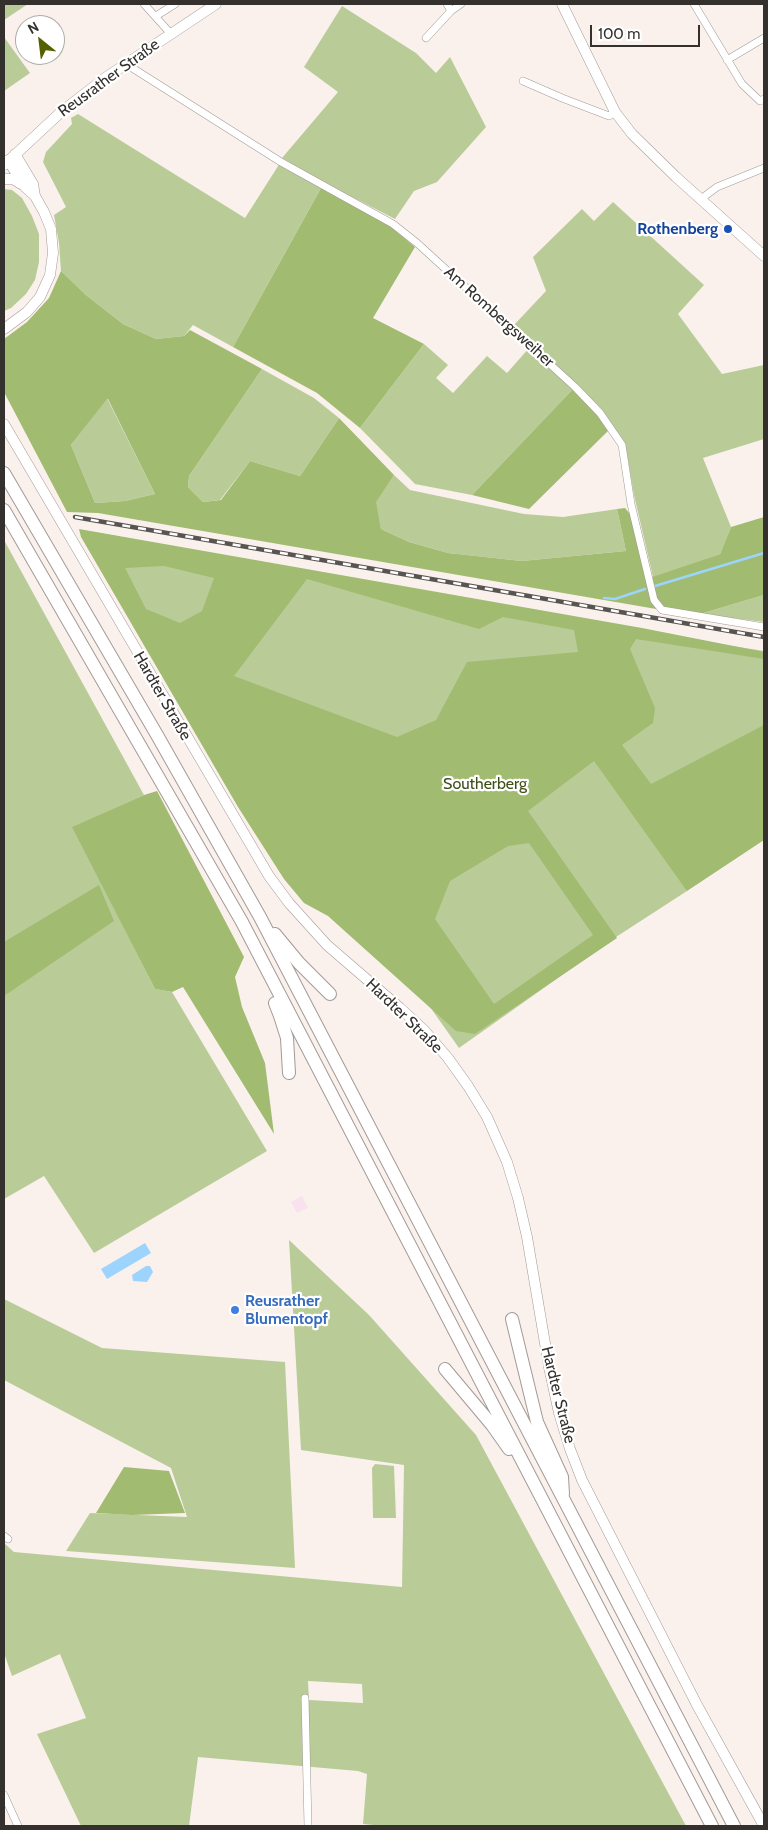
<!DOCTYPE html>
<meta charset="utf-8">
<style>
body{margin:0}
#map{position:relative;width:768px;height:1830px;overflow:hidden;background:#faf1ed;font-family:Cabin,sans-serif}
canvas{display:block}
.frame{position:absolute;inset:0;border:5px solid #33302e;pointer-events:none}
.north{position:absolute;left:15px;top:15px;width:50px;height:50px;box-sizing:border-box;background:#fff;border:1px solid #adacab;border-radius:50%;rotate:331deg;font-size:14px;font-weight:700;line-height:20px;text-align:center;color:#33302e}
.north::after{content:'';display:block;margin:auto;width:18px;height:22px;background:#556100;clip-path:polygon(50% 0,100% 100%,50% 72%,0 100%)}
.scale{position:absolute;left:590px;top:25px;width:110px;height:22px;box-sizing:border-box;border:2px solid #33302e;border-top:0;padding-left:6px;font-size:15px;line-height:18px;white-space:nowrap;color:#33302e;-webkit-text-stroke:4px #fff;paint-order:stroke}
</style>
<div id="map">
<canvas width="768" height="1830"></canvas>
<div class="frame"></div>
<div class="north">N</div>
<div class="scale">100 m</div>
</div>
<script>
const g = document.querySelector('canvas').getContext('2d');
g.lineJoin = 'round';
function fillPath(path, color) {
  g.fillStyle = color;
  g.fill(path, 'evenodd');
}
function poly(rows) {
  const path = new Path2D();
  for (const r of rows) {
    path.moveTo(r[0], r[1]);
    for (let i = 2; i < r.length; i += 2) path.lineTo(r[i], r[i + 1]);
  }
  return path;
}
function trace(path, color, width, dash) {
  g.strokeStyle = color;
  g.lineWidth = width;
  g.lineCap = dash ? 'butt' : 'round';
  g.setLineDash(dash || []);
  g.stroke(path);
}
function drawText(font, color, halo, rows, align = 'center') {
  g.font = font + ' Cabin,sans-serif';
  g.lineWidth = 4.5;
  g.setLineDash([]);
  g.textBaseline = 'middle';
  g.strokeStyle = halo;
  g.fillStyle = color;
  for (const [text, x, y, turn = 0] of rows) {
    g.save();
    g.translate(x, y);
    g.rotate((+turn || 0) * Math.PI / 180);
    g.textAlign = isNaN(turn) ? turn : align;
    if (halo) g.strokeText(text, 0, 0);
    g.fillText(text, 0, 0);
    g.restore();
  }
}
fillPath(poly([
 [302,1196,308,1208,297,1213,291,1202]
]), '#f9e1ee');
fillPath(poly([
 [4,4,28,4,4,20],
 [342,6,416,53,436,73,450,57,486,127,437,182,414,191,395,219,325,183,282,158,338,92,304,67],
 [4,37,30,73,4,91],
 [78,114,245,218,280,163,321,188,233,347,193,325,184,336,156,339,123,324,86,295,61,271,59,243,54,215,66,207,43,162,46,152,72,124,71,118],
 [4,189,12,190,22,198,32,216,39,234,39,262,35,280,26,294,11,308,4,311],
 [613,202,704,285,678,314,722,374,764,365,764,439,703,458,731,527,720,554,653,577,634,495,625,443,601,409,514,325,546,291,533,257,582,209,594,221],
 [424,344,448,365,436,378,453,393,487,356,507,373,529,348,573,389,472,495,415,484,360,428],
 [262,369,314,398,339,418,300,476,250,461,220,500,203,502,188,487,189,476],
 [107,398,155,494,125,501,95,503,71,445],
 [394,475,410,490,524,514,563,517,617,509,626,551,522,561,448,553,409,542,381,529,375,502],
 [94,532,595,624,764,651,764,730,686,889,687,891,616,937,459,1048,365,915,305,897],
 [4,540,144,795,73,827,155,989,172,992,267,1151,94,1253,44,1176,4,1199],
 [764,595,764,622,700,614],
 [289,1240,369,1315,476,1435,686,1826,384,1826,363,1824,367,1774,358,1771,198,1757,189,1826,81,1826,37,1734,86,1718,60,1654,12,1676,4,1653,4,1543,14,1552,402,1587,404,1465,301,1450],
 [308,1681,362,1684,363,1703,309,1700],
 [4,1299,102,1348,285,1362,295,1568,66,1551,90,1513,187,1517,171,1468,4,1380],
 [375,1464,394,1466,396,1518,373,1518,372,1468]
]), '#b9cc97');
fillPath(poly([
 [321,188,390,226,415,247,373,318,424,344,360,428,317,393,233,347],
 [61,271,86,295,123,324,156,339,184,336,190,330,262,369,189,476,188,487,203,502,221,500,250,461,300,476,339,418,394,475,376,502,381,529,409,542,448,553,522,561,626,551,617,509,625,508,630,514,646,579,720,554,731,527,764,517,764,595,700,614,662,610,98,513,67,512,4,392,4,339,27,322,49,298],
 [107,399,108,399,155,494,125,501,95,503,71,445],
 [573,389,598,415,609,430,529,509,472,495],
 [79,529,642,628,764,652,764,659,636,639,630,649,655,708,653,723,622,745,651,784,764,725,764,840,687,891,594,761,528,811,617,938,475,1034,456,1031,328,916,304,903,284,879,238,807,81,537],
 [164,566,214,578,202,611,180,623,146,609,125,568],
 [307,579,479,629,503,617,574,630,578,652,467,662,436,720,397,737,234,676],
 [529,843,593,935,494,1004,435,919,450,881,508,846],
 [157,791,244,957,235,977,242,1007,265,1063,274,1134,183,987,172,992,155,989,72,827,144,795],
 [99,885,114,921,4,996,4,942],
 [124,1467,169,1471,185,1513,132,1515,96,1513]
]), '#a1bb71');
fillPath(poly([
 [145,1243,151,1253,107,1279,101,1269],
 [146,1266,150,1266,153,1272,147,1282,133,1281,132,1275]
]), '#9dd4fe');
trace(poly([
 [655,586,764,553],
 [604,598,615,599,645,589]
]), '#9dd4fe', 2.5);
const street = poly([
 [144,4,171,34],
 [694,4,742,84,760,101,764,99],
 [451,11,461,4],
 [156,16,175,4],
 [426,38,451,11,447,4],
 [727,60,764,38],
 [126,64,281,162,393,224,417,243,575,387,600,413,622,445,631,504,654,600,662,610,764,627],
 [523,81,562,98,609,116,615,112],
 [701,199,717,187,764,168],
 [4,1536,8,1539],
 [305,1698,308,1826],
 [4,1795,18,1826]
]);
const secondary = poly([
 [562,4,615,112,632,134,676,177,764,256],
 [15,154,33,184,35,196],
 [4,165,61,112,105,78,216,4],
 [4,179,13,179,21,184],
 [4,329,27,312,40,297,50,275,53,253,51,229,44,212,35,196,24,186,8,160],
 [4,424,269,876,289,903,327,945,400,1008,424,1030,448,1058,468,1086,487,1117,507,1162,518,1198,527,1237,549,1367,559,1413,570,1449,582,1480,697,1705,764,1826]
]);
const highway = poly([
 [4,473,157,735,260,917,734,1826],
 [4,510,242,922,712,1826],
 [275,934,299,963,330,994],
 [275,1003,280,1016,287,1038,289,1073],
 [512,1319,537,1422,562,1477,563,1494],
 [445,1369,492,1425,509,1449]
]);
trace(street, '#a39a97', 8);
trace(secondary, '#a39a97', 11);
trace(highway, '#a39a97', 14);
trace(street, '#fff', 7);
trace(secondary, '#fff', 10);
trace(highway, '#fff', 12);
const rail = poly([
 [75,517,764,637]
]);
trace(rail, '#585451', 4.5);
trace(rail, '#fff', 2.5, [8]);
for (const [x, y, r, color] of [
 [728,229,5,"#1a4fb4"],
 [235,1310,5,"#3f7fe0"]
]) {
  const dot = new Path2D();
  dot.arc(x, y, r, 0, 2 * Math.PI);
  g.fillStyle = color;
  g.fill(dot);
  trace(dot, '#fff', 2);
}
drawText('16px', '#33302e', '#fff', [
 ["Reusrather Straße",109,78,-36],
 ["Am Rombergsweiher",499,317,42],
 ["Hardter Straße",162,696,60],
 ["Hardter Straße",404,1016,44],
 ["Hardter Straße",558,1395,76]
]);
drawText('bold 16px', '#164399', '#fff', [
 ["Rothenberg",718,229]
], 'right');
drawText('16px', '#3f4f1a', '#fff', [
 ["Southerberg",485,784]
]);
drawText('bold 16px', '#366cbe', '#fff', [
 ["Reusrather",245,1301],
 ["Blumentopf",245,1319]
], 'left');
</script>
